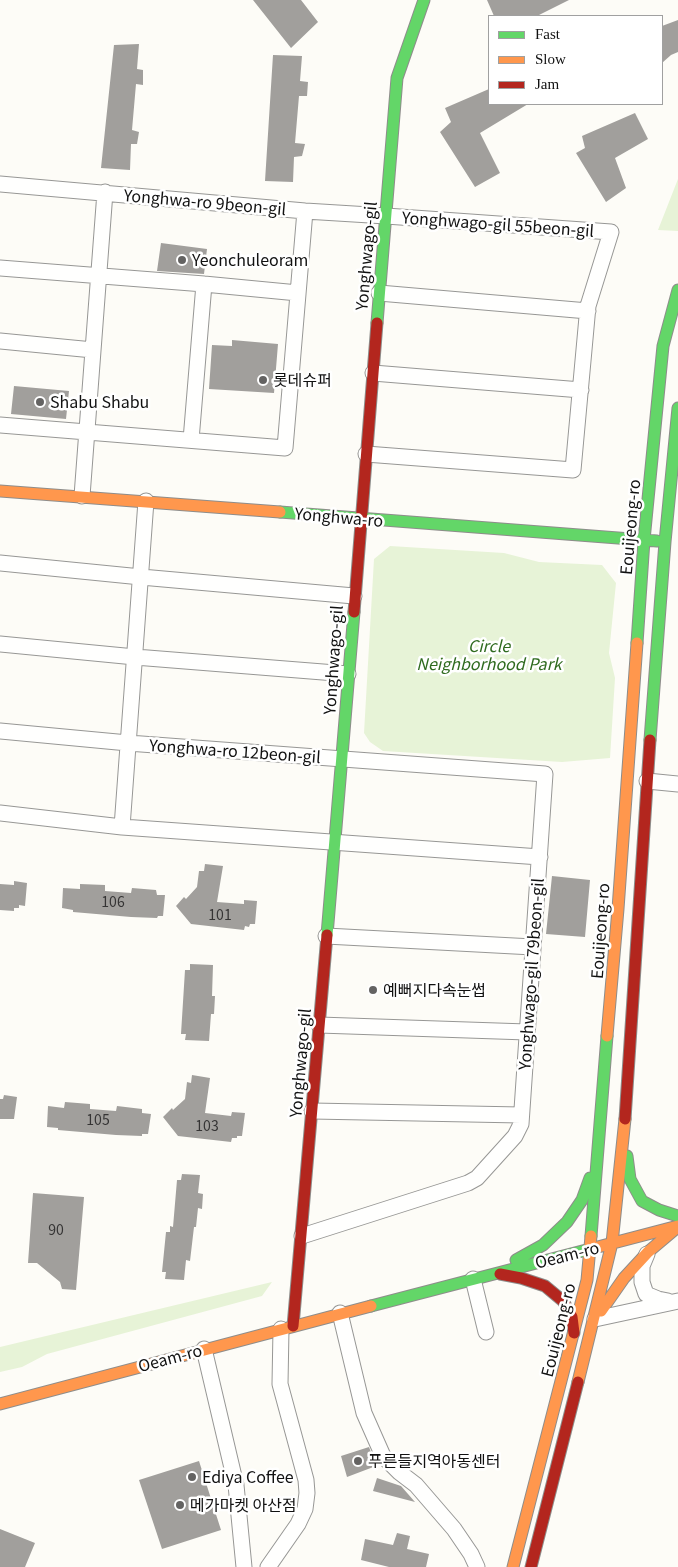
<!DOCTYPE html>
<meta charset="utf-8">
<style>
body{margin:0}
#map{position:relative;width:678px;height:1567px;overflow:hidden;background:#fdfcf7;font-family:Georgia,serif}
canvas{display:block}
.legend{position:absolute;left:488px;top:15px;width:175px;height:90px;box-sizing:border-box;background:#fff;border:1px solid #a0a0a0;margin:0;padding:6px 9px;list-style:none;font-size:15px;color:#111}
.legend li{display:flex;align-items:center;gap:10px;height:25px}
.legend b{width:25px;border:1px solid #a0a0a0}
</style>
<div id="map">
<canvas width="678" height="1567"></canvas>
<ul class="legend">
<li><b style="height:6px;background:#63d668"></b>Fast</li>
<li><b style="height:6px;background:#ff974d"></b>Slow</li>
<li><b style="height:6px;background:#b3261e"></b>Jam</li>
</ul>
</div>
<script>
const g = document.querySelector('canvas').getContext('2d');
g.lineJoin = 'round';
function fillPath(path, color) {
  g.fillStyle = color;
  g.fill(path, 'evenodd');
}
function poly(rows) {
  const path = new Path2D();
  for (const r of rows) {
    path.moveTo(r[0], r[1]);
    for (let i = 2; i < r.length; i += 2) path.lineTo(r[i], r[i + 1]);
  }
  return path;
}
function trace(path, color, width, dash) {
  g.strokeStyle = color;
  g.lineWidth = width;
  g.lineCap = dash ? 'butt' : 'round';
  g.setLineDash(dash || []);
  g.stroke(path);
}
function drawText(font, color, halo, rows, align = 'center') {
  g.font = font + ' Georgia,"Noto Sans KR",serif';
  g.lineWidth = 5;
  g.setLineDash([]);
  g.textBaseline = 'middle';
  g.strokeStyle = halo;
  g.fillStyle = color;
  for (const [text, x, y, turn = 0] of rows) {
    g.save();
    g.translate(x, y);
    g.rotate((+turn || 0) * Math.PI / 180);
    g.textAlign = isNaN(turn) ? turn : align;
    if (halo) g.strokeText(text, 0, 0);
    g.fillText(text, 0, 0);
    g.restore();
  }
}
fillPath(poly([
 [678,179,678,231,658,230],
 [390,546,504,553,539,562,602,565,616,583,609,653,615,678,610,758,562,762,383,751,370,742,364,733,374,559],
 [272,1282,262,1296,47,1354,22,1367,0,1372,0,1347]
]), '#e7f3d7');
fillPath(poly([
 [253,0,301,0,318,22,291,48],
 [487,0,569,0,537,16,494,16],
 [678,20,678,52,671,55,662,63,662,26],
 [139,44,137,69,143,70,143,85,136,84,132,130,139,132,137,144,131,144,130,170,101,168,114,45],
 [273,55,302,56,300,81,308,82,307,96,299,96,295,143,305,144,302,156,294,157,293,182,265,181],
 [489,89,489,104,528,104,480,133,500,173,475,187,440,132,451,122,445,108],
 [635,113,648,139,615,158,626,188,606,202,576,153,585,148,582,136],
 [161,243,207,249,204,274,157,271],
 [232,340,278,344,274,393,209,389,212,345,232,346],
 [14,386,69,391,66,419,11,414],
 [205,864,223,866,217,902,244,904,244,900,257,901,255,924,250,924,249,927,245,926,244,930,191,924,176,906,184,897,186,899,197,887,199,871,204,871],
 [552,876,590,880,585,937,546,934],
 [14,881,27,883,25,906,19,905,19,908,14,908,14,911,0,910,0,884,14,885],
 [80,884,105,885,105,891,131,893,132,888,156,890,157,895,165,895,163,916,158,916,157,918,131,917,73,912,73,910,62,908,63,888,80,889],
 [190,964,213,965,212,996,215,996,214,1014,211,1014,209,1041,185,1040,186,1034,181,1034,185,970,190,970],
 [192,1075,210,1078,205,1113,231,1116,232,1112,245,1113,242,1136,237,1136,237,1138,232,1138,231,1142,178,1136,163,1117,172,1108,173,1110,185,1099,187,1082,191,1083],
 [4,1095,17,1097,14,1119,0,1119,0,1099,3,1099],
 [65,1102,90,1104,90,1109,116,1111,117,1106,142,1109,142,1113,151,1114,148,1134,142,1134,142,1136,116,1135,58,1130,58,1128,47,1127,48,1106,64,1108],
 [182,1174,200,1175,198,1193,203,1194,202,1209,198,1208,196,1227,194,1227,190,1261,186,1260,184,1280,165,1279,166,1272,162,1272,166,1232,170,1232,170,1226,173,1227,177,1180,181,1180],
 [33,1193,84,1197,76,1290,62,1289,60,1282,37,1263,28,1263],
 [369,1447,376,1466,347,1477,341,1456],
 [199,1461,221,1530,162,1549,139,1480],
 [377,1478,401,1486,415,1502,373,1491],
 [0,1529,35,1543,25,1567,0,1567],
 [397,1533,410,1536,407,1549,429,1554,426,1567,389,1567,361,1560,365,1539,393,1545]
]), '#a19f9c');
const street = poly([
 [0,184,305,211,386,216,611,232,588,306,573,470,366,454],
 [0,268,204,284,298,293],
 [379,293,588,311],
 [0,341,93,350],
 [373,373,581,390],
 [0,425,285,448,305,211],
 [191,440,204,284],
 [82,496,105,192],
 [0,563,141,577,354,596],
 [0,644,135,657,348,674],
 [0,731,128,743,545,774,521,1124,515,1136,477,1178,468,1183,302,1236],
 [647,781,678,784],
 [0,813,122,827,540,857],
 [122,827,146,501],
 [326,936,533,947],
 [319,1025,527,1032],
 [312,1111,521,1115],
 [647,1254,642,1266,642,1282,646,1294,658,1299,668,1301],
 [473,1279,486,1332],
 [340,1313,364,1413,383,1456,399,1472,416,1485,454,1529,471,1554,477,1567],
 [595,1319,678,1301],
 [204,1349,236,1485,244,1567],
 [268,1567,298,1524,305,1509,307,1493,306,1480,280,1384,281,1329]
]);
const fast = poly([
 [377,323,397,78,424,0],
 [280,512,657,541],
 [637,643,644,540,663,346,678,290],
 [650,740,665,542,678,408],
 [327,935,354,612],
 [627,1156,630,1179,642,1201,659,1210,678,1216],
 [591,1236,607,1036],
 [516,1260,543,1245,567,1222,582,1200,590,1178],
 [371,1306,594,1248]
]);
const slow = poly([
 [0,491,280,512],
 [607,1036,618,909,637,643],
 [594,1248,678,1226],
 [601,1311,624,1278,648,1252,674,1230],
 [578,1382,612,1243,625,1119],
 [0,1404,371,1306],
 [513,1567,587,1280,591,1236]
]);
const jam = poly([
 [354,612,377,323],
 [625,1119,650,740],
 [500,1274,521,1278,545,1286,563,1301,572,1317,574,1333],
 [293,1326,327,935],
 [531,1567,578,1382]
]);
trace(street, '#979795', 17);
trace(fast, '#8e8d8b', 13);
trace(slow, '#8e8d8b', 13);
trace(jam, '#8e8d8b', 13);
trace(street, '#fffffe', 15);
trace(fast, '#63d668', 11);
trace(slow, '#ff974d', 11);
trace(jam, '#b3261e', 11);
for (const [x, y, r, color] of [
 [182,260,5,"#646362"],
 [263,380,5,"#646362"],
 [40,402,5,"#646362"],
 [373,990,5,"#646362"],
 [358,1461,5,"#646362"],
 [192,1477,5,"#646362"],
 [180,1505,5,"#646362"]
]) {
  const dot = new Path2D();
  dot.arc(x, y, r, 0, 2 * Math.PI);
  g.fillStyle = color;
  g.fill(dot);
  trace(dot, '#fff', 2);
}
drawText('14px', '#353434', null, [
 ["106",113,902],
 ["101",220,915],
 ["105",98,1120],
 ["103",207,1126],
 ["90",56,1230]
]);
drawText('16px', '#111', '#fff', [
 ["Yonghwa-ro 9beon-gil",205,202,5],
 ["Yonghwago-gil 55beon-gil",498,224,4],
 ["Yonghwago-gil",366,256,-85],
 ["Yonghwa-ro",339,517,5],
 ["Eouijeong-ro",630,527,-85],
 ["Yonghwago-gil",333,660,-86],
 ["Yonghwa-ro 12beon-gil",235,751,4],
 ["Eouijeong-ro",600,931,-86],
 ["Yonghwago-gil 79beon-gil",531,974,-86],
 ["Yonghwago-gil",300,1063,-85],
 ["Oeam-ro",567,1255,-14],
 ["Eouijeong-ro",558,1330,-76],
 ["Oeam-ro",170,1358,-15]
]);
drawText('16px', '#111', '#fff', [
 ["Yeonchuleoram",192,260],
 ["롯데슈퍼",273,380],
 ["Shabu Shabu",50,402],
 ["예뻐지다속눈썹",383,990],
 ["푸른들지역아동센터",368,1461],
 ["Ediya Coffee",202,1477],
 ["메가마켓 아산점",190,1505]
], 'left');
drawText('italic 16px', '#2f6b1f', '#fff', [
 ["Circle",489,646],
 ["Neighborhood Park",489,664]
]);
</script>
